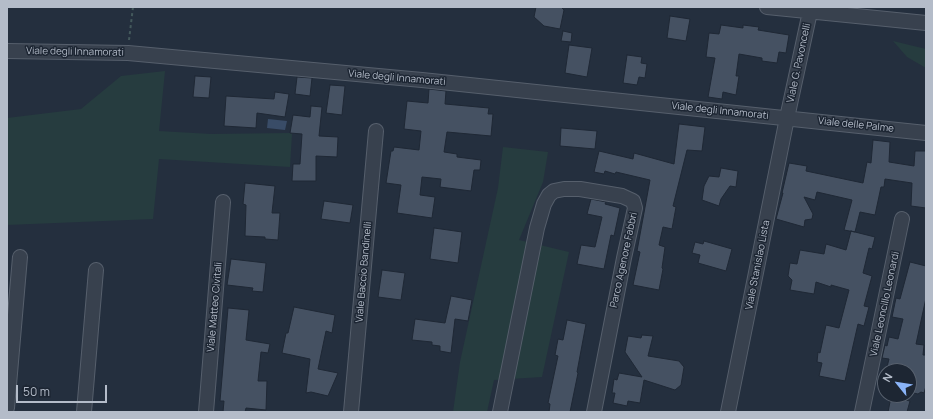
<!DOCTYPE html>
<style>
body{margin:0}
#map{position:relative;width:933px;height:419px;overflow:hidden;background:#242f3e;font-family:Manrope,sans-serif}
canvas{display:block}
.frame{position:absolute;inset:0;border:8px solid #b4bcc9;pointer-events:none}
.north{position:absolute;left:877px;top:363px;width:40px;height:40px;box-sizing:border-box;background:#1d2633;border:1px solid #59626f;border-radius:50%;rotate:300deg;font-size:11px;font-weight:700;line-height:16px;text-align:center;color:#b4bcc9}
.north::after{content:'';display:block;margin:auto;width:14px;height:18px;background:#8ab4f8;clip-path:polygon(50% 0,100% 100%,50% 72%,0 100%)}
.scale{position:absolute;left:16px;top:385px;width:91px;height:18px;box-sizing:border-box;border:2px solid #b4bcc9;border-top:0;padding-left:5px;font-size:12px;line-height:14px;white-space:nowrap;color:#b4bcc9;-webkit-text-stroke:3px #1d2633;paint-order:stroke}
</style>
<div id="map">
<canvas width="933" height="419"></canvas>
<div class="frame"></div>
<div class="north">N</div>
<div class="scale">50 m</div>
</div>
<script>
const g = document.querySelector('canvas').getContext('2d');
g.lineJoin = 'round';
function fillPath(path, color) {
  g.fillStyle = color;
  g.fill(path, 'evenodd');
}
function poly(rows) {
  const path = new Path2D();
  for (const r of rows) {
    path.moveTo(r[0], r[1]);
    for (let i = 2; i < r.length; i += 2) path.lineTo(r[i], r[i + 1]);
  }
  return path;
}
function trace(path, color, width, dash) {
  g.strokeStyle = color;
  g.lineWidth = width;
  g.lineCap = dash ? 'butt' : 'round';
  g.setLineDash(dash || []);
  g.stroke(path);
}
function drawText(font, color, halo, rows, align = 'center') {
  g.font = font + ' Manrope,sans-serif';
  g.lineWidth = 3;
  g.setLineDash([]);
  g.textBaseline = 'middle';
  g.strokeStyle = halo;
  g.fillStyle = color;
  for (const [text, x, y, turn = 0] of rows) {
    g.save();
    g.translate(x, y);
    g.rotate((+turn || 0) * Math.PI / 180);
    g.textAlign = isNaN(turn) ? turn : align;
    if (halo) g.strokeText(text, 0, 0);
    g.fillText(text, 0, 0);
    g.restore();
  }
}
fillPath(poly([
 [893,41,926,49,926,68,907,57],
 [165,71,159,131,211,134,290,133,292,134,290,167,159,159,153,219,7,225,7,118,81,109,121,76],
 [503,147,548,152,543,182,519,240,569,252,542,377,494,380,487,412,453,412,460,362,498,188]
]), '#263c3f');
fillPath(poly([
 [268,119,287,121,285,130,267,128]
]), '#394c67');
const building = poly([
 [536,7,561,7,564,10,560,29,544,26,534,17,536,7],
 [670,16,690,19,686,41,667,38,670,16],
 [721,25,743,28,743,25,759,27,758,30,789,35,786,53,779,52,777,63,762,61,762,58,739,54,736,76,739,76,736,95,723,92,722,99,708,97,715,58,706,57,709,33,719,34,721,25],
 [563,31,572,33,571,42,561,41,563,31],
 [569,45,592,48,587,77,565,73,569,45],
 [627,55,642,57,641,63,647,64,645,78,639,77,637,85,623,83,627,55],
 [195,76,211,77,209,98,193,97,195,76],
 [297,77,312,78,310,96,295,94,297,77],
 [330,85,345,86,342,115,326,113,330,85],
 [429,89,446,91,445,104,489,108,488,114,493,114,491,136,447,132,444,152,457,154,457,157,481,160,480,170,474,170,471,191,440,187,441,179,422,177,420,195,435,197,432,218,397,213,401,185,386,183,391,151,393,151,394,147,419,150,421,131,404,129,407,101,428,103,429,89],
 [275,92,289,94,285,117,257,113,256,128,224,126,226,96,274,99,275,92],
 [311,106,322,107,319,136,338,137,337,157,316,156,316,181,292,181,293,164,300,164,302,134,290,133,293,115,310,117,311,106],
 [679,124,705,127,702,151,687,150,673,206,676,207,672,229,663,227,659,245,665,247,662,268,663,269,659,290,633,285,640,252,637,251,650,180,616,172,615,174,605,171,604,174,594,172,599,151,633,159,634,153,674,164,679,124],
 [561,128,597,131,595,149,560,146,561,128],
 [873,140,890,142,889,162,914,166,915,151,926,151,926,208,911,206,912,183,885,179,884,187,881,187,875,215,860,212,855,232,844,230,852,200,817,192,815,200,804,197,813,214,812,219,805,220,804,227,776,219,783,193,782,193,789,163,807,166,806,171,863,183,867,162,871,163,873,140],
 [721,168,738,171,736,187,730,186,721,199,719,206,702,200,704,186,709,176,719,177,721,168],
 [245,183,275,186,272,213,280,213,278,240,265,239,265,237,245,236,246,205,243,204,245,183],
 [591,199,606,202,605,204,620,208,614,236,611,235,604,269,577,264,581,245,595,247,602,217,587,214,591,199],
 [324,201,353,205,350,223,321,219,324,201],
 [434,228,462,232,458,263,430,259,434,228],
 [851,231,875,237,872,249,869,248,863,273,872,276,864,306,869,307,864,326,858,324,845,381,819,376,822,363,817,362,818,352,820,353,826,325,839,328,849,290,831,285,831,287,816,282,814,294,790,290,792,280,788,276,790,263,797,264,800,250,824,254,826,244,846,250,851,231],
 [704,241,732,249,726,271,698,263,700,255,692,253,695,242,703,244,704,241],
 [231,259,266,263,263,292,252,291,253,288,227,285,231,259],
 [910,262,926,266,926,298,916,344,924,345,923,355,926,355,926,386,924,393,921,392,918,394,909,392,909,371,886,371,889,359,882,358,885,345,887,346,889,337,898,339,903,319,892,317,896,298,900,299,910,262],
 [382,270,405,273,401,300,378,297,382,270],
 [451,296,472,300,468,321,455,319,451,353,440,351,440,346,432,345,432,342,412,340,415,319,445,323,451,296],
 [294,307,335,315,332,333,326,331,318,369,338,373,328,396,311,392,306,393,310,359,282,353,286,333,288,333,294,307],
 [228,308,249,310,246,340,270,344,268,353,261,352,258,381,267,381,266,410,246,408,245,412,223,412,224,401,220,401,228,308],
 [567,320,586,324,577,372,578,373,570,412,549,412,550,404,548,403,558,356,555,355,558,339,563,340,567,320],
 [642,335,653,336,648,356,679,361,684,367,681,385,675,390,644,380,640,403,628,401,627,406,613,403,615,393,612,393,614,379,617,380,619,373,642,377,625,352,628,336,641,338,642,335],
 [891,397,910,401,907,412,888,412,891,397]
]);
fillPath(building, '#455162');
trace(building, '#1f2835', 1);
const minor = poly([
 [767,7,926,23],
 [7,51,128,53,422,80,926,133],
 [7,408,20,257],
 [84,412,96,270],
 [206,412,223,202],
 [351,412,376,131],
 [500,412,537,228,544,204,549,195,554,191,564,189,580,189,622,196,633,201,635,208,624,258,594,412],
 [728,412,787,118,811,7],
 [862,412,902,219]
]);
trace(minor, '#565f6c', 16);
trace(poly([
 [129,40,133,7]
]), '#44595c', 2, [3, 3]);
trace(minor, '#38414e', 14);
drawText('10px', '#b4bcc9', '#1d2633', [
 ["Viale degli Innamorati",75,52,1],
 ["Viale G. Pavoncelli",799,63,-78],
 ["Viale degli Innamorati",397,78,5],
 ["Viale degli Innamorati",720,111,6],
 ["Viale delle Palme",856,125,6],
 ["Parco Agenore Fabbri",624,260,-78],
 ["Viale Stanislao Lista",758,265,-79],
 ["Viale Baccio Bandinelli",364,272,-85],
 ["Viale Leoncillo Leonardi",885,304,-78],
 ["Viale Matteo Civitali",215,307,-85]
]);
</script>
